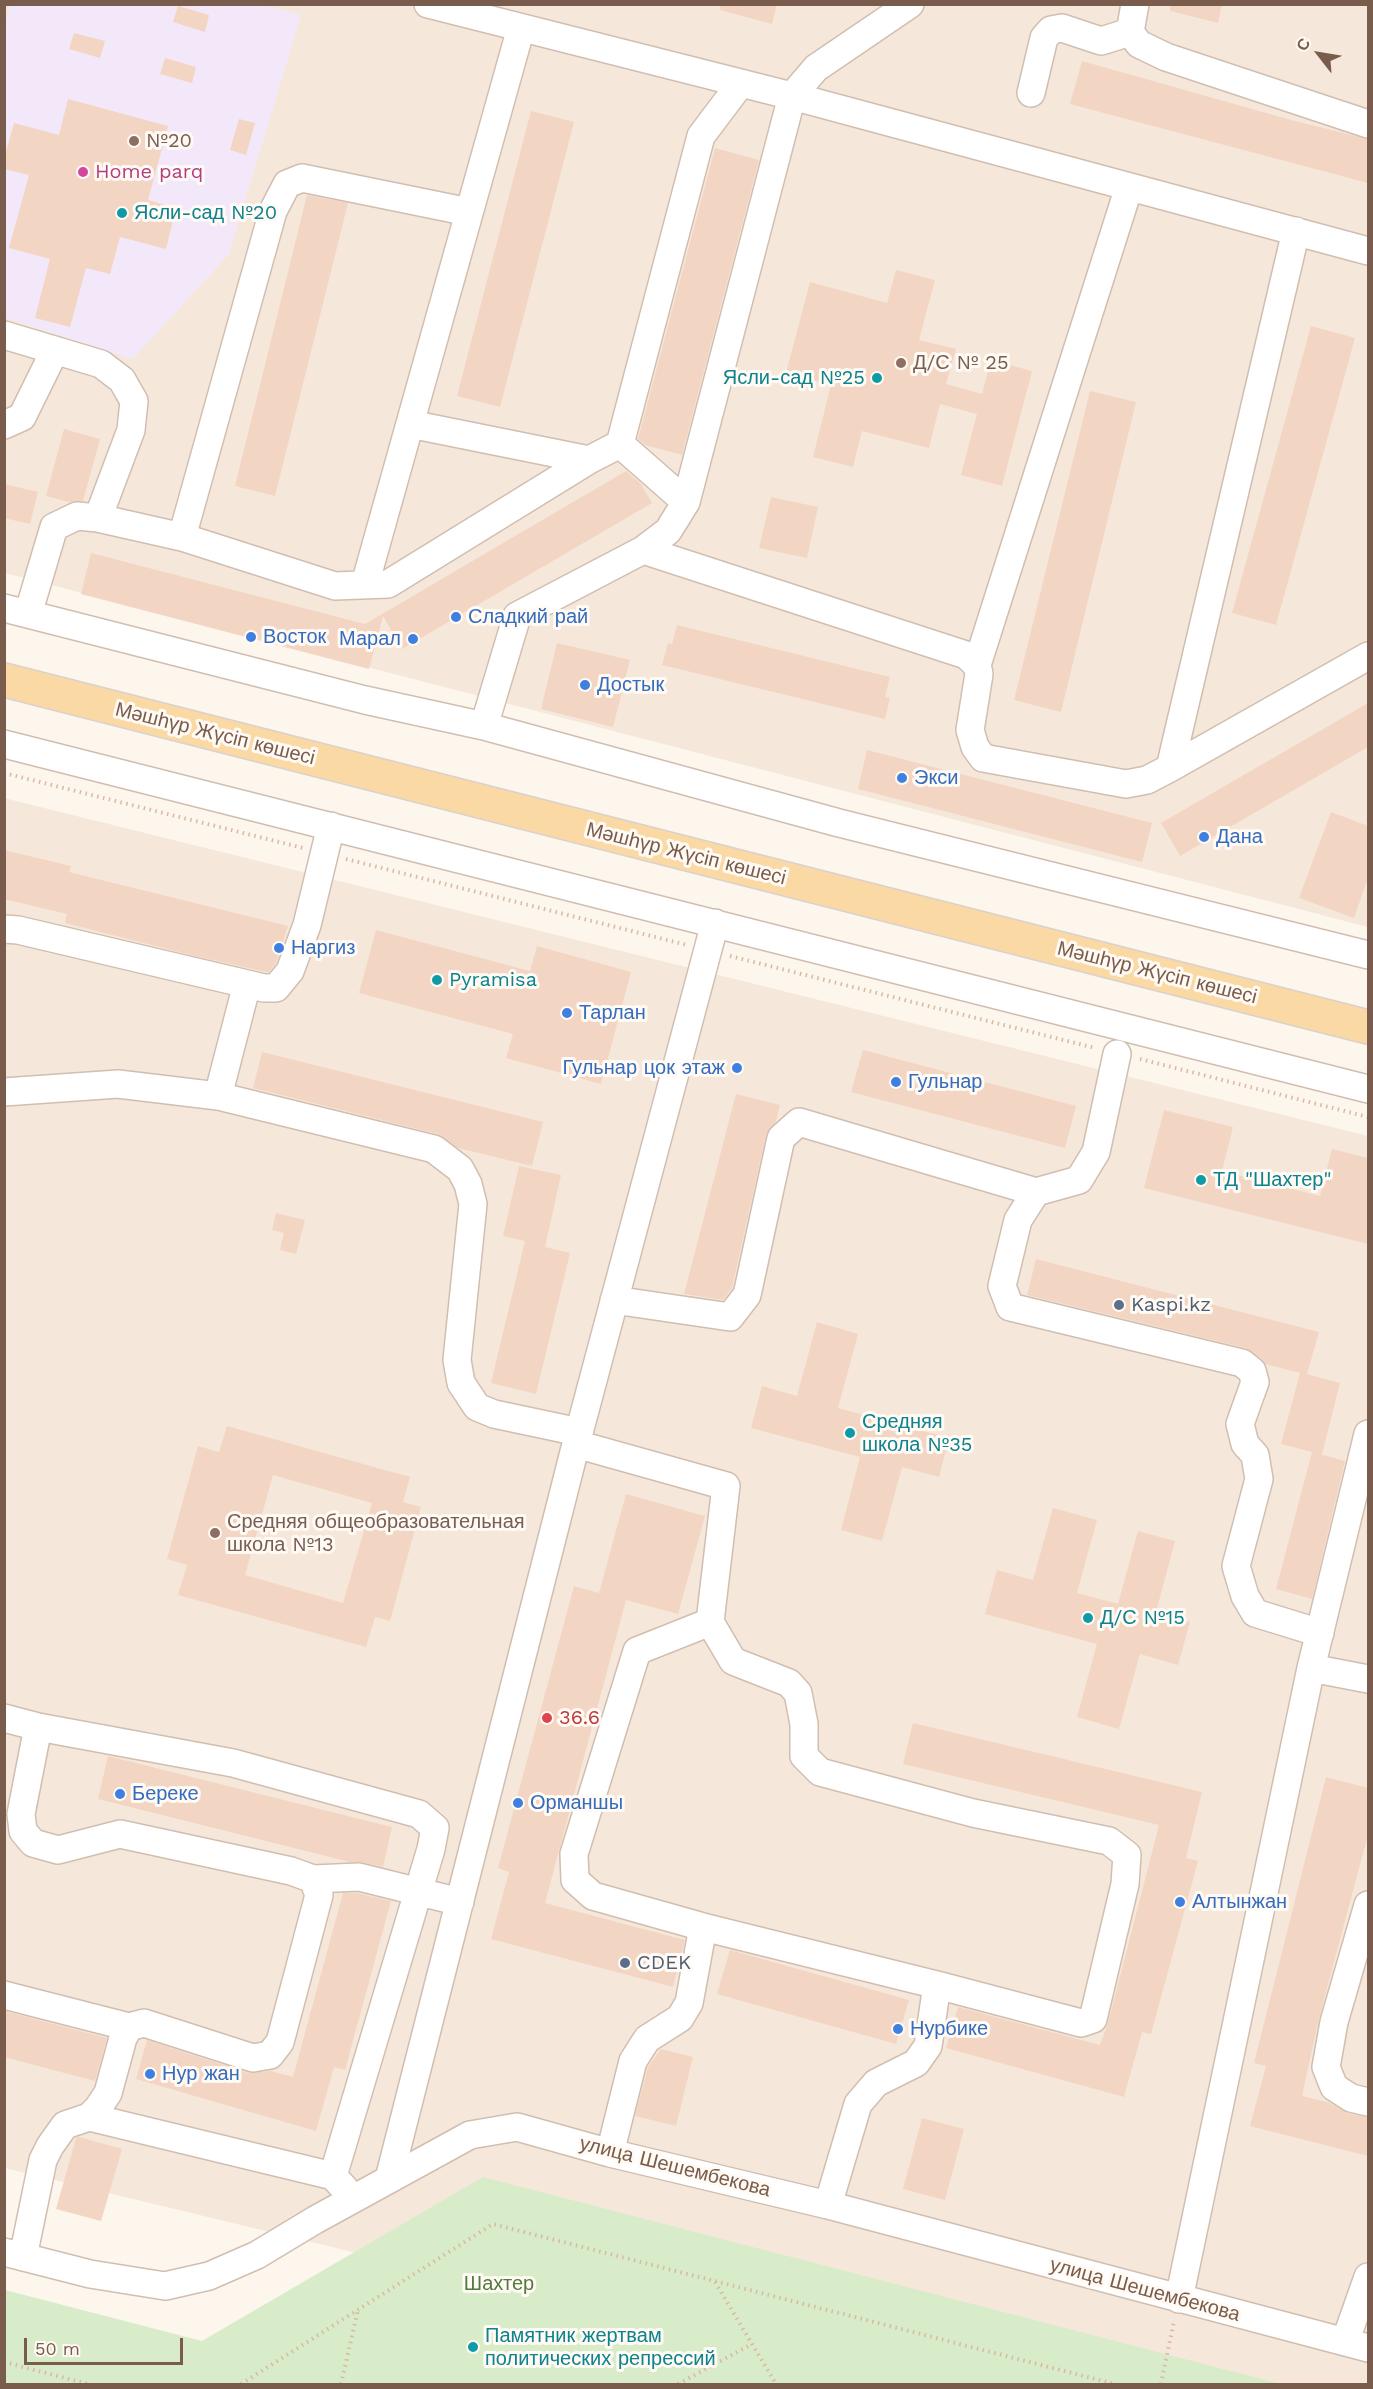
<!DOCTYPE html>
<meta charset="utf-8">
<style>
body{margin:0}
#map{position:relative;width:1373px;height:2389px;overflow:hidden;background:#fdf6ec;font-family:"Work Sans",sans-serif}
canvas{display:block}
.frame{position:absolute;inset:0;border:6px solid #7a5c4d;pointer-events:none}
.north{position:absolute;left:1289px;top:24px;width:60px;height:60px;-webkit-text-stroke:4px #fffaf3;paint-order:stroke;rotate:301deg;font-size:16px;font-weight:700;line-height:24px;text-align:center;color:#7a5c4d}
.north::after{content:'';display:block;margin:auto;width:21px;height:27px;background:#7a5c4d;clip-path:polygon(50% 0,100% 100%,50% 72%,0 100%)}
.scale{position:absolute;left:24px;top:2338px;width:159px;height:27px;box-sizing:border-box;border:3px solid #7a5c4d;border-top:0;padding-left:8px;font-size:18px;line-height:21px;white-space:nowrap;color:#7a5c4d;-webkit-text-stroke:4px #fffaf3;paint-order:stroke}
</style>
<div id="map">
<canvas width="1373" height="2389"></canvas>
<div class="frame"></div>
<div class="north">С</div>
<div class="scale">50 m</div>
</div>
<script>
const g = document.querySelector('canvas').getContext('2d');
g.lineJoin = 'round';
function fillPath(path, color) {
  g.fillStyle = color;
  g.fill(path, 'evenodd');
}
function poly(rows) {
  const path = new Path2D();
  for (const r of rows) {
    path.moveTo(r[0], r[1]);
    for (let i = 2; i < r.length; i += 2) path.lineTo(r[i], r[i + 1]);
  }
  return path;
}
function trace(path, color, width, dash) {
  g.strokeStyle = color;
  g.lineWidth = width;
  g.lineCap = dash ? 'butt' : 'round';
  g.setLineDash(dash || []);
  g.stroke(path);
}
function drawText(font, color, halo, rows, align = 'center') {
  g.font = font + ' "Work Sans",sans-serif';
  g.lineWidth = 6;
  g.setLineDash([]);
  g.textBaseline = 'middle';
  g.strokeStyle = halo;
  g.fillStyle = color;
  for (const [text, x, y, turn = 0] of rows) {
    g.save();
    g.translate(x, y);
    g.rotate((+turn || 0) * Math.PI / 180);
    g.textAlign = isNaN(turn) ? turn : align;
    if (halo) g.strokeText(text, 0, 0);
    g.fillText(text, 0, 0);
    g.restore();
  }
}
fillPath(poly([
 [4,5,1368,5,1368,927,5,573],
 [4,798,1368,1136,1368,2384,899,2384,5,2168]
]), '#f5e8da');
fillPath(poly([
 [260,4,301,15,229,254,133,359,5,318,4,28,10,5]
]), '#f3e8fa');
fillPath(poly([
 [483,2177,1281,2384,5,2384,5,2290,202,2341]
]), '#d8ecc9');
fillPath(poly([
 [721,4,777,4,772,24,720,10],
 [1170,4,1222,4,1218,23,1170,11],
 [178,6,209,15,205,32,173,22],
 [74,33,105,41,100,58,69,49],
 [165,58,196,67,192,83,160,74],
 [1082,61,1291,120,1368,139,1368,183,1070,104],
 [68,99,168,126,148,200,176,208,166,249,120,237,110,274,86,268,70,327,35,318,50,259,9,248,29,175,4,169,4,159,14,123,59,135],
 [531,111,574,122,500,407,457,396],
 [239,119,255,123,246,155,230,150],
 [715,148,759,160,682,455,645,445,638,439],
 [307,195,348,203,275,496,235,486],
 [896,270,935,280,919,340,956,349,946,384,982,394,991,360,1032,371,1002,486,961,475,977,414,940,404,929,448,862,431,853,467,813,457,831,385,786,373,810,282,887,303],
 [1311,326,1355,338,1276,625,1232,613],
 [1090,391,1136,402,1061,712,1014,700],
 [64,429,100,439,83,501,69,502,46,496],
 [626,471,641,484,652,503,402,649,383,616,369,669,81,594,91,553,365,624],
 [4,484,38,492,30,524,4,518],
 [771,497,818,507,807,558,759,548],
 [677,625,890,677,885,697,890,698,885,719,662,665,668,643,672,644],
 [557,643,630,660,613,727,541,709],
 [1368,703,1368,747,1180,856,1161,823],
 [867,750,1152,823,1142,862,858,789],
 [1331,812,1368,826,1368,878,1354,918,1299,898],
 [4,850,71,866,69,872,288,926,276,963,269,972,266,972,191,955,65,923,67,914,4,899],
 [376,930,530,971,537,946,631,972,601,1084,506,1058,513,1034,359,993],
 [863,1050,1076,1106,1065,1148,851,1092],
 [262,1052,543,1122,532,1166,458,1148,438,1134,253,1088],
 [736,1094,780,1105,776,1121,766,1135,732,1288,723,1300,684,1294],
 [1164,1110,1233,1127,1222,1171,1320,1196,1332,1149,1368,1158,1368,1244,1144,1188],
 [519,1166,561,1175,545,1247,570,1253,536,1394,491,1383,525,1241,503,1236],
 [276,1213,305,1220,296,1254,280,1250,284,1233,272,1230],
 [1036,1259,1319,1332,1307,1374,1340,1383,1322,1454,1320,1454,1345,1461,1312,1599,1276,1589,1312,1452,1281,1444,1300,1373,1265,1364,1262,1359,1246,1348,1027,1295],
 [817,1322,858,1334,838,1408,949,1438,939,1477,902,1467,882,1541,841,1530,860,1457,751,1428,762,1386,797,1396],
 [227,1426,410,1477,403,1502,421,1507,390,1621,375,1617,366,1647,178,1595,187,1565,167,1559,198,1446,219,1452],
 [273,1475,372,1503,343,1603,245,1575],
 [626,1494,705,1516,678,1614,626,1600,545,1903,685,1940,673,1987,491,1939,509,1872,498,1868,574,1586,599,1593],
 [1053,1508,1097,1520,1077,1593,1118,1604,1138,1531,1175,1541,1156,1612,1190,1622,1178,1665,1140,1654,1119,1729,1077,1717,1097,1644,985,1614,997,1570,1033,1580],
 [913,1723,1202,1792,1186,1858,1198,1861,1151,2034,1142,2032,1124,2097,946,2048,958,2007,1100,2045,1108,2023,1159,1825,903,1764],
 [108,1756,392,1827,383,1867,362,1862,350,1862,98,1799],
 [1326,1777,1368,1788,1368,1835,1319,2018,1302,2096,1330,2103,1347,2113,1368,2117,1368,2156,1250,2126,1266,2066,1254,2063],
 [343,1893,357,1893,391,1901,345,2070,334,2067,316,2131,136,2079,147,2040,248,2073,271,2071,293,2077],
 [730,1950,909,2000,896,2044,717,1994],
 [4,2011,107,2038,95,2081,4,2057],
 [661,2049,693,2057,676,2126,635,2116,648,2067],
 [922,2118,964,2129,945,2200,903,2189],
 [79,2137,122,2149,101,2221,56,2209,76,2138]
]), '#f3d5c3');
const minor = poly([
 [428,4,792,96,1368,251],
 [1135,4,1130,32,1139,44,1166,57,1368,124],
 [1031,93,1044,38,1051,30,1062,28,1101,41,1130,32],
 [4,335,101,364,122,380,134,401,131,430,98,518],
 [410,424,589,460],
 [4,425,22,417,55,350],
 [620,444,686,502],
 [182,537,273,211,287,184,302,178,469,212],
 [643,550,966,655,977,665,979,674,970,730,975,747,983,758,1126,784,1147,780,1170,768,1368,656],
 [365,584,521,28],
 [4,608,365,700,484,726,839,823,1368,955],
 [28,614,54,527,77,516,98,518,182,537,335,586,388,584,589,460,620,444,701,136,741,83],
 [977,665,1129,187],
 [484,726,517,616,643,550,668,531,686,502,792,96,816,68,910,4],
 [4,744,1368,1089],
 [1170,768,1296,231],
 [4,929,18,930,247,984],
 [1117,1054,1096,1152,1079,1180,1036,1192,1018,1220,1002,1286,1010,1307,1242,1363,1252,1371,1255,1382,1240,1424,1245,1444,1255,1455,1259,1479,1236,1566,1245,1596,1255,1613,1320,1633],
 [4,1092,118,1084,218,1096,434,1149,460,1169,468,1184,473,1204,457,1360,461,1383,477,1407,494,1414,579,1432],
 [218,1096,247,984,264,988,276,988,290,971,307,925,331,826],
 [614,1300,730,1317,747,1295,781,1138,799,1122,1036,1192],
 [1368,1434,1311,1668,1368,1679],
 [576,1444,715,923],
 [4,1718,38,1727,21,1814,23,1831,33,1843,58,1850,120,1834,291,1871,313,1879,319,1895,280,2042,270,2055,253,2058,144,2023,129,2027,123,2038,108,2093,98,2108,89,2117,65,2125,50,2146,43,2160,23,2257],
 [38,1727,233,1763,419,1814,435,1828,431,1849,333,2176],
 [313,1879,359,1877,460,1902],
 [1368,1905,1334,2022,1326,2067,1334,2087,1351,2098,1368,2102],
 [703,1927,593,1896,575,1880,574,1854,637,1651,710,1622],
 [4,1995,129,2027],
 [89,2117,333,2176,345,2189],
 [610,2153,633,2061,647,2039,680,2018,689,2003,703,1927,937,1985],
 [389,2179,576,1444,726,1486,710,1622,733,1661,789,1683,798,1693,804,1724,804,1756,820,1772,973,1813,1109,1841,1127,1855,1125,1884,1093,2019,1081,2023,937,1985,928,2046,916,2063,876,2083,858,2104,828,2205],
 [4,2252,90,2274,165,2286,209,2276,257,2255,315,2220,470,2135,517,2127,610,2153,828,2205,1368,2348],
 [1179,2299,1311,1668],
 [1345,2342,1368,2277]
]);
const major = poly([
 [4,680,1368,1027]
]);
trace(minor, '#d1beb0', 30);
trace(major, '#dad1cd', 36);
trace(poly([
 [4,773,303,848],
 [346,859,687,945],
 [730,956,1095,1048],
 [1140,1059,1368,1117],
 [715,2282,776,2384],
 [4,2362,88,2384],
 [241,2384,493,2224,1115,2384],
 [341,2384,358,2310],
 [678,2384,752,2344],
 [1161,2384,1174,2321]
]), '#d9b8a5', 4, [1.5, 4.5]);
trace(minor, '#fff', 27);
trace(major, '#fbd9a5', 33);
for (const [x, y, r, color] of [
 [134,141,6,"#8d6e63"],
 [83,172,6,"#d1479c"],
 [122,213,6,"#0f9aa8"],
 [901,363,6,"#8d6e63"],
 [877,378,6,"#0f9aa8"],
 [456,617,6,"#3f7fe0"],
 [251,637,6,"#3f7fe0"],
 [413,639,6,"#3f7fe0"],
 [585,685,6,"#3f7fe0"],
 [902,778,6,"#3f7fe0"],
 [1204,837,6,"#3f7fe0"],
 [279,948,6,"#3f7fe0"],
 [437,980,6,"#0f9aa8"],
 [567,1013,6,"#3f7fe0"],
 [737,1068,6,"#3f7fe0"],
 [896,1082,6,"#3f7fe0"],
 [1201,1180,6,"#0f9aa8"],
 [1119,1305,6,"#5c6f8a"],
 [850,1433,6,"#0f9aa8"],
 [215,1533,6,"#8d6e63"],
 [1088,1618,6,"#0f9aa8"],
 [547,1718,6,"#e0444e"],
 [120,1794,6,"#3f7fe0"],
 [518,1803,6,"#3f7fe0"],
 [1180,1902,6,"#3f7fe0"],
 [625,1963,6,"#5c6f8a"],
 [898,2029,6,"#3f7fe0"],
 [150,2074,6,"#3f7fe0"],
 [473,2347,6,"#0f9aa8"]
]) {
  const dot = new Path2D();
  dot.arc(x, y, r, 0, 2 * Math.PI);
  g.fillStyle = color;
  g.fill(dot);
  trace(dot, '#fffaf3', 2);
}
drawText('20px', '#785e54', '#fffaf3', [
 ["№20",146,141],
 ["Д/С № 25",913,363],
 ["Средняя общеобразовательная",227,1522],
 ["школа №13",227,1545]
], 'left');
drawText('20px', '#b23c85', '#fffaf3', [
 ["Home parq",95,172]
], 'left');
drawText('20px', '#0d838f', '#fffaf3', [
 ["Ясли-сад №20",134,213],
 ["Ясли-сад №25",865,378,"right"],
 ["Pyramisa",449,980],
 ["ТД \"Шахтер\"",1213,1180],
 ["Средняя",862,1422],
 ["школа №35",862,1445],
 ["Д/С №15",1100,1618],
 ["Памятник жертвам",485,2336],
 ["политических репрессий",485,2359]
], 'left');
drawText('20px', '#366cbe', '#fffaf3', [
 ["Сладкий рай",468,617],
 ["Восток",263,637],
 ["Марал",401,639,"right"],
 ["Достык",597,685],
 ["Экси",914,778],
 ["Дана",1216,837],
 ["Наргиз",291,948],
 ["Тарлан",579,1013],
 ["Гульнар цок этаж",725,1068,"right"],
 ["Гульнар",908,1082],
 ["Береке",132,1794],
 ["Орманшы",530,1803],
 ["Алтынжан",1192,1902],
 ["Нурбике",910,2029],
 ["Нур жан",162,2074]
], 'left');
drawText('20px', '#7a5c4d', '#fffaf3', [
 ["Мәшһүр Жүсіп көшесі",215,734,14],
 ["Мәшһүр Жүсіп көшесі",686,854,14],
 ["Мәшһүр Жүсіп көшесі",1157,973,14],
 ["улица Шешембекова",675,2167,14],
 ["улица Шешембекова",1145,2290,15]
]);
drawText('20px', '#4e5e75', '#fffaf3', [
 ["Kaspi.kz",1131,1305],
 ["CDEK",637,1963]
], 'left');
drawText('20px', '#be3a42', '#fffaf3', [
 ["36.6",559,1718]
], 'left');
drawText('20px', '#537a41', '#fffaf3', [
 ["Шахтер",499,2284]
]);
</script>
